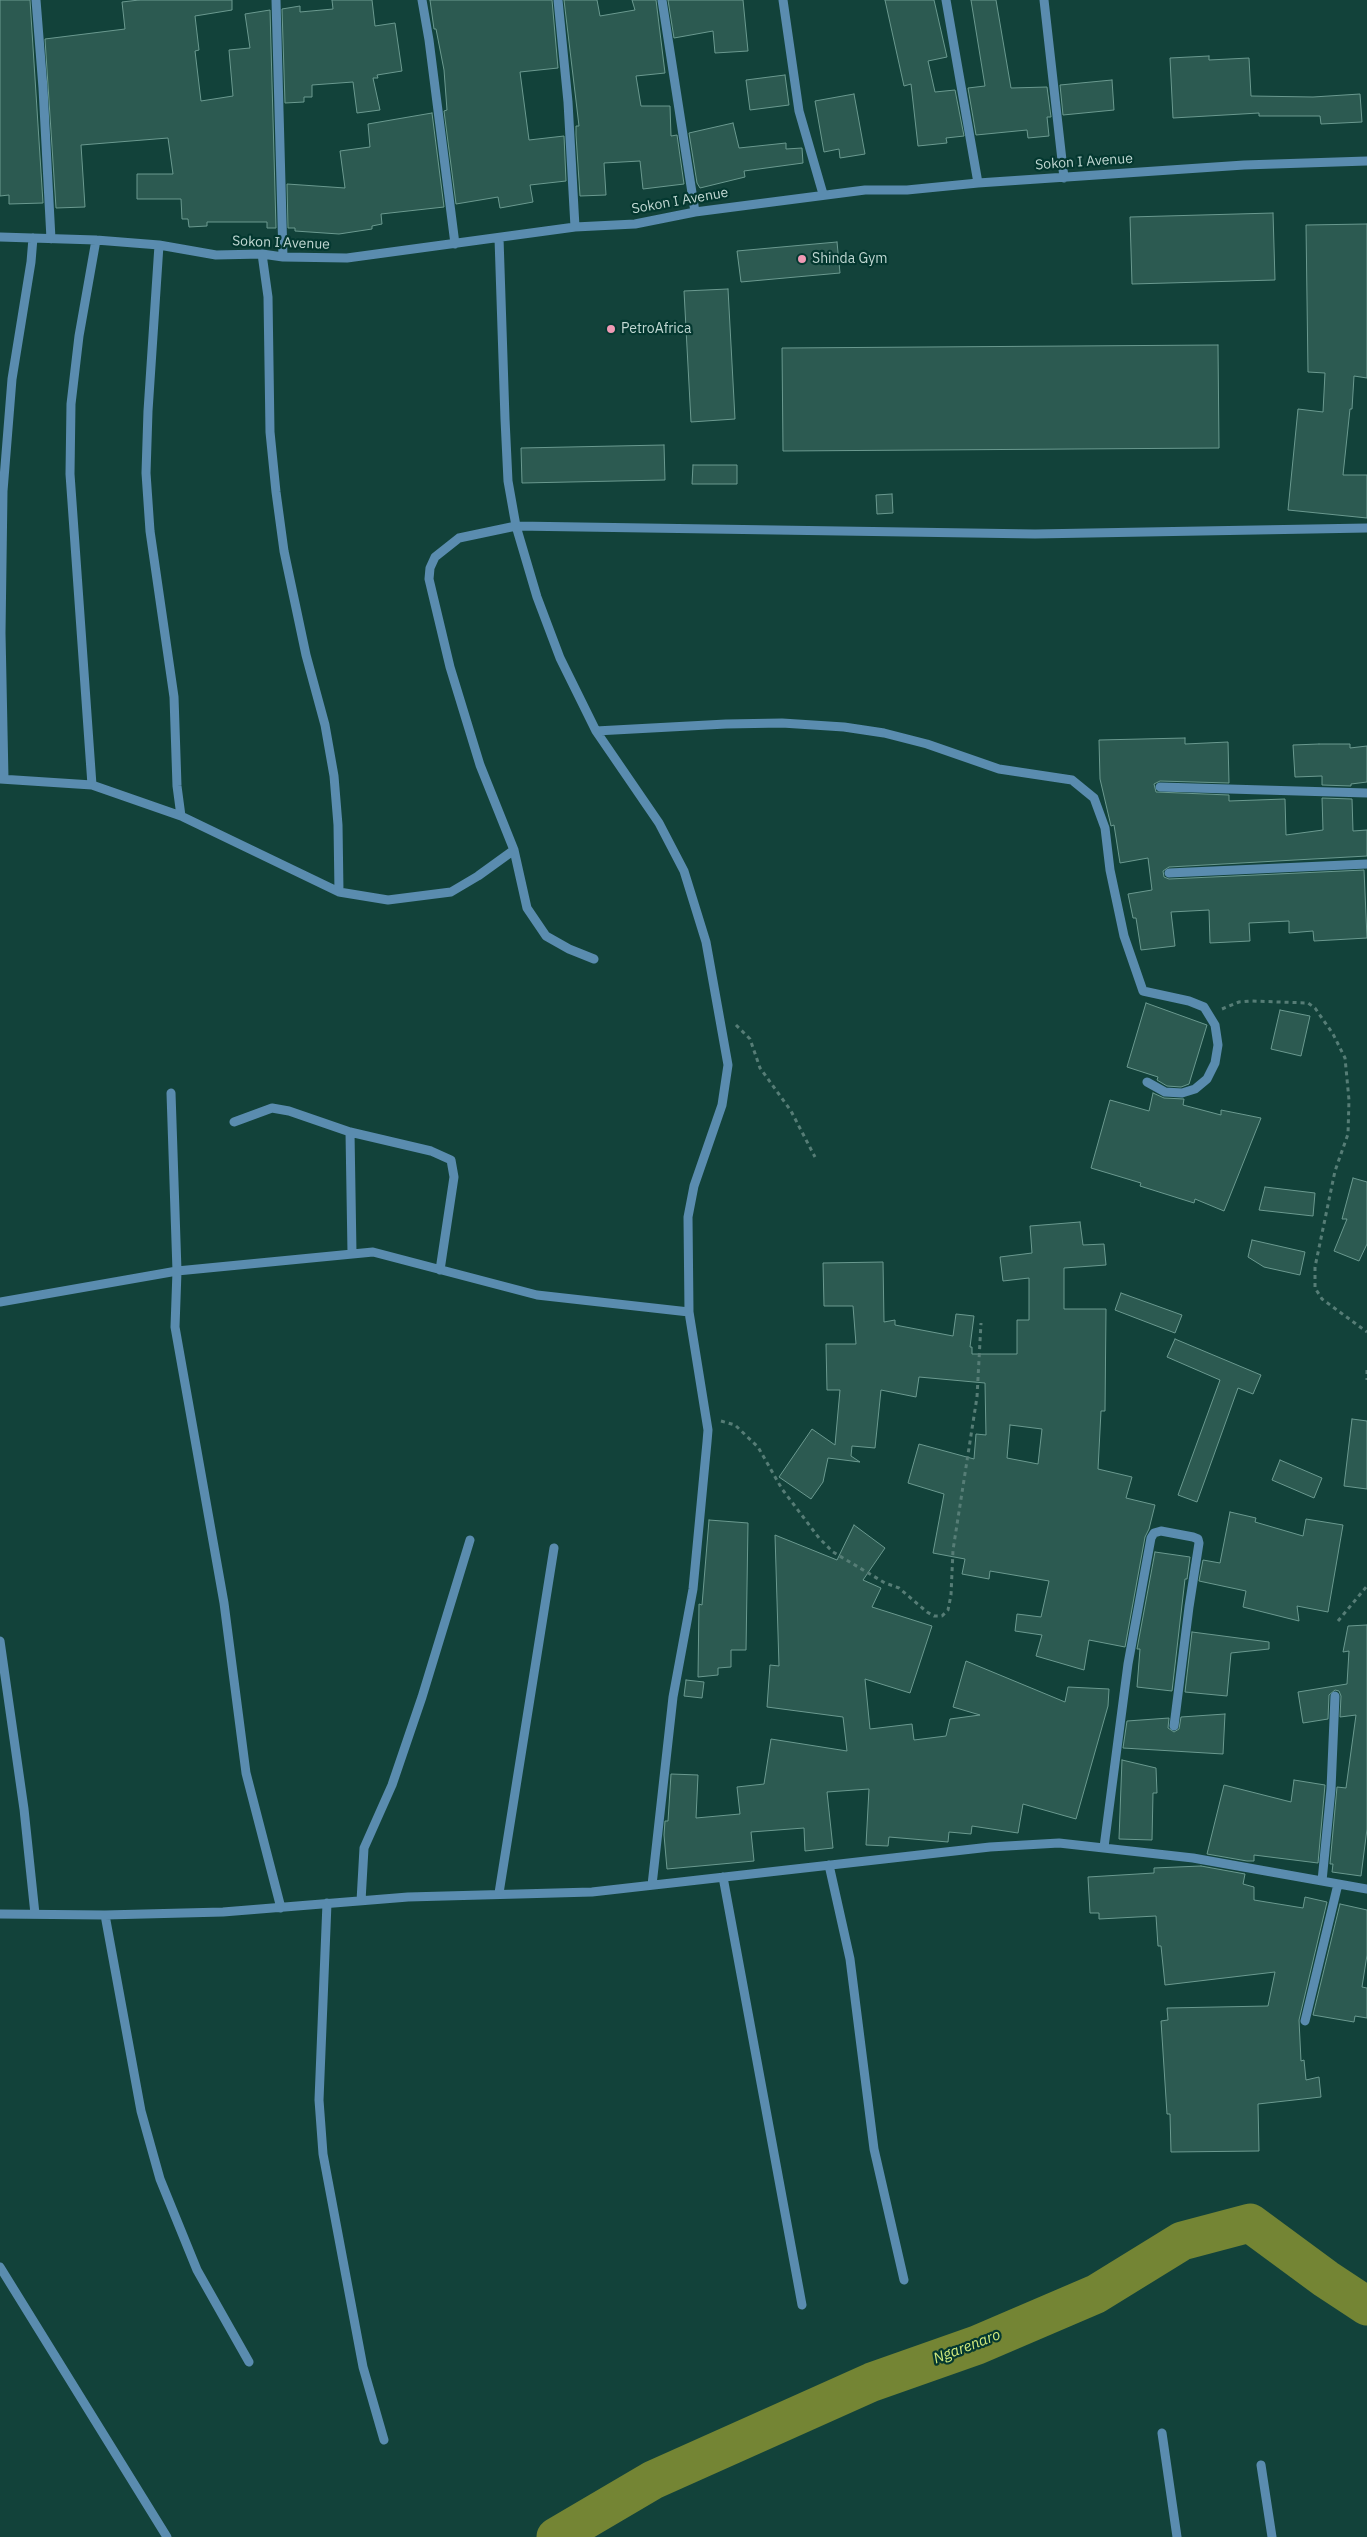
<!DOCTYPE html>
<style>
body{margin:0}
canvas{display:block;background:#12423a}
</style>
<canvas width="1367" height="2537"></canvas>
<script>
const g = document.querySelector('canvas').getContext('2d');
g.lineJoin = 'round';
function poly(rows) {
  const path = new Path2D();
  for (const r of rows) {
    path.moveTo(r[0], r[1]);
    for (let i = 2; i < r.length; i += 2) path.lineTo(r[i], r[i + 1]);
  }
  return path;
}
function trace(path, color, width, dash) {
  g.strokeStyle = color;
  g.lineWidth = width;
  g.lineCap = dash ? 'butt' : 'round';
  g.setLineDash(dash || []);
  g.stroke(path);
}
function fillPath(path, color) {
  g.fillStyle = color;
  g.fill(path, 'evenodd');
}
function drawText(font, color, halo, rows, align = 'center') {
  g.font = font + ' "IBM Plex Sans",sans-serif';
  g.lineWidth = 4.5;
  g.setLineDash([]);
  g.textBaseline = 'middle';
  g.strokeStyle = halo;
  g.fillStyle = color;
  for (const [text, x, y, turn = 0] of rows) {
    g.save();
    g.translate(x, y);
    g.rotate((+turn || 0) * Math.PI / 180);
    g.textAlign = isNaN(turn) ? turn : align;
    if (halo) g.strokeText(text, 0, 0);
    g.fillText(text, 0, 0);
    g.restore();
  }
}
trace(poly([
 [556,2537,653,2480,872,2382,977,2345,1096,2294,1182,2241,1250,2223,1326,2279,1367,2306]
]), '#748534', 39);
const building = poly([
 [0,0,30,0,43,203,9,204,9,195,0,196,0,0],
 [139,0,232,0,232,10,195,16,199,50,195,51,201,101,233,96,229,50,250,48,245,14,270,10,276,228,267,228,267,222,207,222,207,226,189,227,188,219,182,219,181,199,137,199,137,174,173,174,168,138,81,145,85,207,56,208,45,39,125,29,122,2,139,0],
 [332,0,372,0,375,26,395,23,402,71,377,75,378,78,373,78,380,110,357,113,353,82,312,85,312,97,304,97,304,102,285,103,282,9,300,6,300,12,333,9,332,0],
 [430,0,552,0,558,68,520,72,529,140,564,136,566,181,530,185,533,202,500,208,498,197,456,204,444,111,447,110,444,70,436,29,434,29,430,0],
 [564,0,597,0,600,16,635,10,632,0,656,0,665,73,636,76,641,106,670,106,671,136,677,135,684,184,643,189,640,161,604,163,606,195,580,196,576,135,576,126,579,126,564,0],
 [668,0,743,0,748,51,715,53,713,31,674,38,668,0],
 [885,0,934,0,947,57,928,61,935,92,955,90,964,136,946,138,947,143,918,146,911,84,904,86,885,0],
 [971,0,996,0,1011,88,1047,87,1051,117,1047,117,1049,136,1028,138,1027,130,976,135,968,88,985,86,971,0],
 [1209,56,1209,60,1249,58,1251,96,1313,97,1360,94,1362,122,1321,124,1320,116,1259,116,1259,113,1173,118,1170,58,1209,56],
 [785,75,789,105,750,110,746,80,785,75],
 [1112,80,1114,110,1063,115,1060,85,1112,80],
 [854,94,865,154,840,158,839,149,824,152,815,101,854,94],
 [432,113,444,207,381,214,382,224,372,226,372,229,339,234,295,231,295,228,288,228,287,184,345,188,340,151,370,147,368,124,432,113],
 [733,123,739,148,786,143,786,149,802,148,803,163,744,171,745,177,700,188,697,183,689,133,733,123],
 [1273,213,1275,280,1132,284,1130,217,1273,213],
 [1367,224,1367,378,1354,376,1352,409,1350,409,1343,475,1367,475,1367,518,1288,510,1298,409,1323,412,1325,373,1308,372,1306,225,1367,224],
 [837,242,840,273,741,282,737,251,837,242],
 [728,289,735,419,691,422,684,291,728,289],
 [1218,345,1219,448,783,451,782,348,1218,345],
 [664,445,665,480,522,483,521,448,664,445],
 [693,465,737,465,737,484,692,484,693,465],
 [892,494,893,513,877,514,876,495,892,494],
 [1185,738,1185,744,1228,742,1229,783,1160,781,1154,784,1156,792,1229,795,1229,801,1285,799,1286,835,1323,830,1322,798,1352,799,1353,831,1367,830,1367,856,1169,867,1163,871,1164,877,1169,879,1364,870,1367,938,1314,941,1313,931,1289,933,1289,921,1249,923,1250,941,1210,943,1209,910,1171,912,1175,946,1141,950,1136,918,1133,918,1128,894,1152,890,1148,858,1120,863,1114,825,1111,826,1100,779,1099,740,1185,738],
 [1319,744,1350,744,1350,748,1367,746,1367,782,1351,784,1351,786,1322,785,1322,776,1295,777,1293,745,1319,744],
 [1146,1003,1207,1025,1189,1084,1181,1087,1167,1086,1157,1080,1158,1077,1127,1067,1146,1003],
 [1280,1010,1310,1016,1301,1056,1271,1049,1280,1010],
 [1153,1093,1164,1098,1184,1099,1183,1105,1221,1115,1221,1110,1261,1118,1224,1211,1195,1199,1194,1203,1140,1186,1141,1183,1091,1168,1110,1100,1149,1111,1153,1093],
 [1353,1178,1367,1182,1367,1244,1359,1261,1334,1251,1347,1219,1342,1219,1353,1178],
 [1265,1187,1315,1193,1313,1216,1259,1210,1265,1187],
 [1080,1222,1083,1245,1104,1244,1106,1265,1064,1268,1064,1309,1106,1309,1105,1411,1101,1411,1098,1469,1132,1477,1126,1498,1155,1505,1149,1529,1145,1537,1125,1647,1089,1640,1084,1670,1036,1656,1042,1635,1015,1631,1017,1614,1041,1617,1049,1581,990,1571,989,1579,962,1574,965,1559,933,1553,944,1494,908,1483,919,1444,974,1459,976,1434,986,1435,985,1383,919,1377,916,1397,881,1390,875,1448,852,1446,851,1456,860,1462,828,1458,823,1482,811,1499,779,1477,812,1429,835,1445,840,1390,827,1390,826,1344,856,1344,853,1306,824,1306,823,1263,883,1262,884,1322,895,1320,895,1325,953,1336,956,1314,974,1316,970,1347,972,1347,972,1354,1017,1354,1017,1320,1029,1320,1029,1278,1003,1281,1000,1257,1032,1253,1030,1226,1080,1222],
 [1010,1425,1042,1429,1038,1464,1007,1458,1010,1425],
 [1252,1240,1305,1252,1300,1275,1264,1267,1248,1257,1252,1240],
 [1121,1293,1182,1315,1175,1333,1115,1310,1121,1293],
 [1175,1339,1261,1375,1253,1394,1238,1388,1197,1502,1178,1495,1220,1380,1167,1357,1175,1339],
 [1352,1419,1367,1421,1367,1489,1344,1486,1352,1419],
 [1280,1460,1322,1478,1314,1498,1272,1480,1280,1460],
 [1230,1512,1256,1518,1255,1522,1303,1536,1306,1519,1343,1525,1328,1612,1297,1606,1299,1621,1243,1607,1246,1591,1199,1581,1203,1560,1220,1563,1230,1512],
 [709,1520,748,1523,746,1650,731,1650,731,1667,718,1668,718,1675,698,1677,699,1604,702,1605,709,1520],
 [854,1525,885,1548,863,1580,881,1588,872,1607,932,1626,910,1693,865,1679,870,1729,912,1724,914,1740,946,1736,950,1719,980,1715,953,1707,966,1661,1065,1702,1068,1687,1109,1689,1108,1706,1076,1819,1023,1804,1018,1833,972,1826,971,1834,949,1832,948,1842,889,1837,888,1846,866,1845,869,1789,827,1792,833,1848,805,1851,804,1828,751,1832,754,1861,667,1869,664,1835,665,1821,668,1821,671,1774,698,1775,696,1818,740,1814,737,1787,764,1784,771,1739,847,1751,843,1717,767,1707,770,1665,779,1666,775,1535,837,1560,854,1525],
 [1155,1552,1190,1557,1187,1579,1185,1579,1172,1691,1137,1687,1140,1649,1137,1649,1155,1552],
 [1367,1625,1367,1829,1361,1876,1332,1872,1333,1864,1330,1864,1337,1787,1346,1788,1356,1715,1340,1717,1341,1696,1339,1691,1335,1690,1329,1695,1328,1719,1303,1723,1298,1692,1347,1684,1349,1651,1343,1652,1348,1626,1367,1625],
 [1192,1632,1269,1642,1269,1649,1231,1653,1227,1696,1185,1692,1192,1632],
 [686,1680,704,1682,702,1698,684,1696,686,1680],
 [1225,1714,1223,1754,1123,1748,1127,1721,1169,1718,1168,1728,1174,1732,1179,1729,1181,1717,1225,1714],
 [1122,1760,1156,1768,1157,1793,1153,1793,1152,1840,1119,1839,1122,1760],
 [1294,1780,1325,1785,1318,1863,1254,1855,1254,1861,1247,1861,1207,1854,1224,1785,1291,1802,1294,1780],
 [1201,1866,1245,1874,1243,1884,1254,1887,1254,1900,1303,1908,1305,1897,1327,1902,1299,2020,1301,2061,1304,2060,1306,2080,1319,2077,1321,2097,1258,2104,1259,2151,1171,2152,1170,2114,1167,2114,1161,2021,1168,2020,1167,2008,1268,2006,1275,1972,1165,1985,1161,1946,1158,1946,1156,1916,1099,1919,1099,1913,1090,1913,1088,1877,1154,1873,1154,1868,1201,1866],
 [1340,1904,1367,1910,1367,1955,1362,1987,1367,1988,1367,2018,1355,2016,1354,2022,1313,2015,1340,1904]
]);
fillPath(building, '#2c5a51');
trace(building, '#6a998f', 1);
trace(poly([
 [1222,1009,1239,1002,1251,1001,1308,1003,1315,1008,1333,1034,1345,1058,1349,1100,1348,1134,1335,1171,1315,1267,1315,1288,1322,1299,1367,1332],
 [736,1025,750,1039,760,1068,791,1111,815,1157],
 [1367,1370,1367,1380],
 [721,1421,735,1425,758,1447,782,1489,819,1538,833,1552,885,1583,899,1588,927,1612,934,1616,942,1616,948,1610,951,1595,953,1550,977,1397,981,1323],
 [1338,1621,1367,1586]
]), '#567d76', 3, [4, 4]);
trace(poly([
 [36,0,43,88,51,239],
 [276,0,283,257],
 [422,0,429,40,455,244],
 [558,0,568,102,575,227],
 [662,0,695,212],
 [783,0,799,111,823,194],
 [946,0,978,183],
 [1044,0,1064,178],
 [0,237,96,240,159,245,216,255,262,254,283,257,347,258,575,227,635,224,695,212,865,190,907,190,978,183,1244,165,1367,161],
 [499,238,505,419,508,481,516,526,537,597,560,658,596,731,659,823,684,871,706,942,728,1065,722,1105,694,1186,688,1217,689,1312,708,1430,707,1442,693,1589,673,1697,652,1885],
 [159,245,148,411,146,473,150,531,174,697,177,786,181,816],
 [262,254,268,297,270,432,276,492,284,551,306,655,325,725,334,776,338,825,339,892],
 [596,731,726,724,782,723,844,727,884,733,927,744,999,769,1072,780,1094,798,1105,828,1110,870,1124,936,1143,991,1189,1001,1204,1007,1215,1025,1218,1045,1215,1063,1207,1079,1195,1089,1182,1093,1165,1092,1147,1082],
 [0,779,92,785,181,816,339,892,388,900,451,892,478,876,514,850],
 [4,779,1,633,3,491,12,379,31,262,33,238],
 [92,785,70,474,71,404,79,336,96,240],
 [1160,787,1367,793],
 [1169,873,1367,864],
 [594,959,569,949,546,936,527,908,514,850,480,765,450,667,429,579,430,568,435,557,459,538,516,526,1035,534,1367,528],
 [171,1093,177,1271,175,1327,224,1603,246,1773,281,1908],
 [234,1122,272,1108,289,1111,350,1132,431,1151,451,1160,454,1177,440,1270],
 [350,1132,352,1253],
 [0,1302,177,1271,373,1252,537,1295,689,1312],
 [0,1641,24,1809,35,1914],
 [1104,1847,1128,1664,1151,1538,1154,1533,1161,1531,1193,1537,1198,1539,1199,1543,1189,1607,1174,1726],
 [829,1865,850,1959,874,2149,904,2280],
 [723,1877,802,2305],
 [1322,1881,1331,1789,1335,1696],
 [499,1893,554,1548],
 [361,1901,364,1848,392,1785,422,1697,470,1540],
 [327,1903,319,2100,323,2154,363,2367,384,2440],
 [0,1914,105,1915,223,1912,408,1897,592,1892,990,1847,1059,1843,1193,1858,1367,1889],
 [105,1915,141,2111,160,2179,197,2270,249,2362],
 [1305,2021,1338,1884],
 [0,2267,167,2537],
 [1162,2433,1177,2537],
 [1261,2465,1272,2537]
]), '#5a8caf', 9);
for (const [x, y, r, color] of [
 [802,259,5,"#f09ab5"],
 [611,329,5,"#f09ab5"]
]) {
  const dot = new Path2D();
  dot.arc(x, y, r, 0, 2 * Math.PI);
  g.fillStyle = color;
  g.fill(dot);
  trace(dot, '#043830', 2);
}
drawText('14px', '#c1d8d3', '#043830', [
 ["Sokon I Avenue",1084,162,-4],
 ["Sokon I Avenue",680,201,-10],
 ["Sokon I Avenue",281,243,2]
]);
drawText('14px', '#c1d8d3', '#043830', [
 ["Shinda Gym",812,259],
 ["PetroAfrica",621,329]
], 'left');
drawText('italic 15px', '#d1ea7d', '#043830', [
 ["Ngarenaro",967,2347,-21]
]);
</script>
